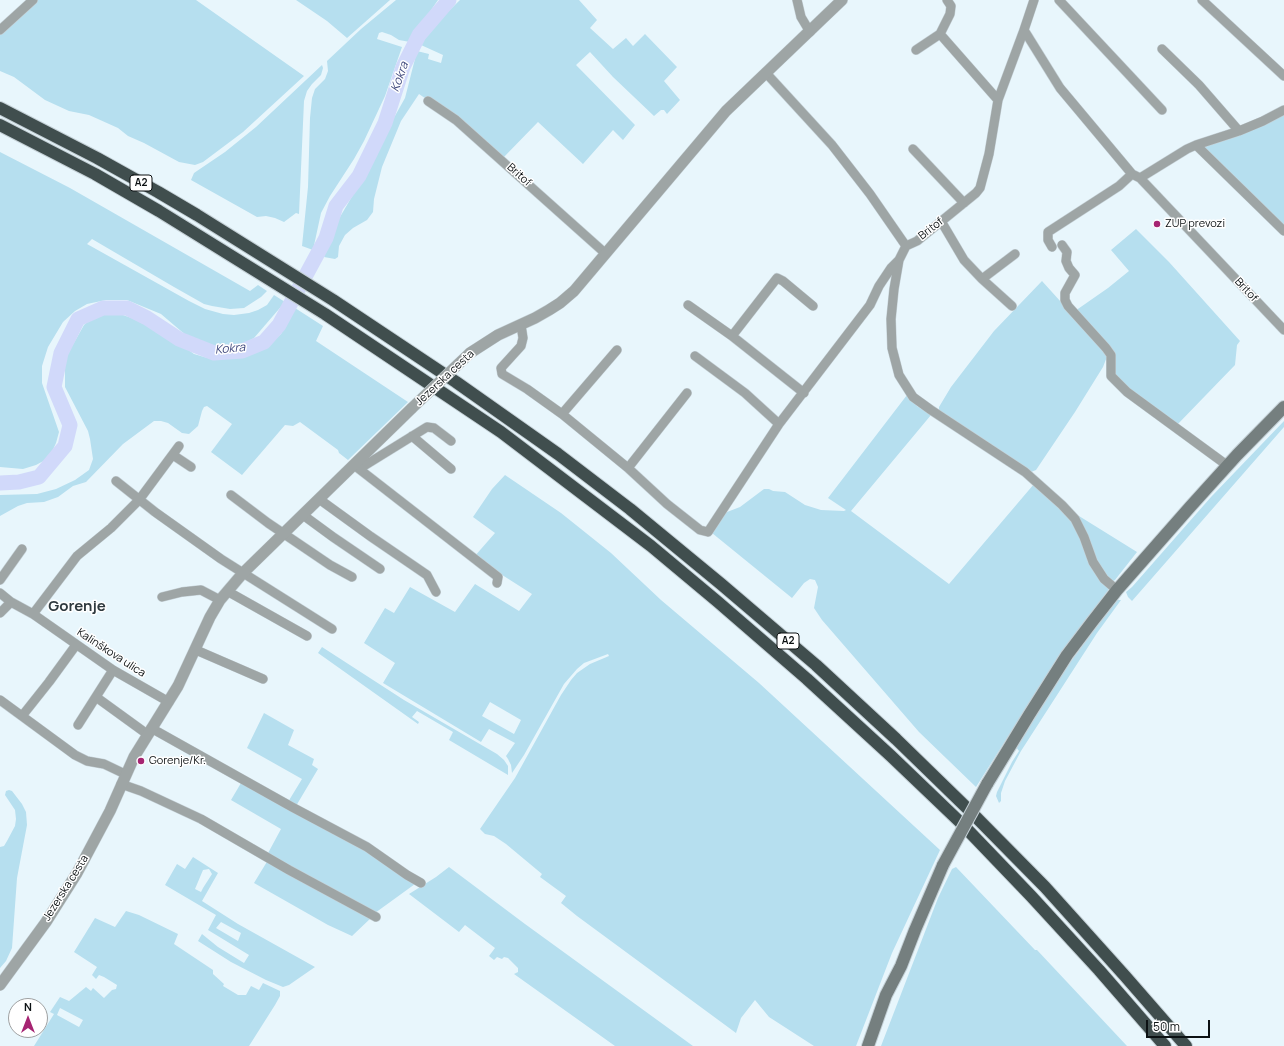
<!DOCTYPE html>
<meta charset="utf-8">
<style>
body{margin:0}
#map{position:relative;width:1284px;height:1046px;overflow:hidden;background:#e8f6fc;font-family:Manrope,sans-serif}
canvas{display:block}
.north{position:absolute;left:8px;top:998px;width:40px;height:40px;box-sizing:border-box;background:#fff;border:1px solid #9ea0a1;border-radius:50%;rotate:0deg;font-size:11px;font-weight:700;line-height:16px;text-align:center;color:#0c1113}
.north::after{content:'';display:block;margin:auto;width:14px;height:18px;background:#a62472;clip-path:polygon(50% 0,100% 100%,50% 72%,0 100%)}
.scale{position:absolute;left:1146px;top:1020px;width:64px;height:18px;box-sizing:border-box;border:2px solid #0c1113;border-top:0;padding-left:5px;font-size:12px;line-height:14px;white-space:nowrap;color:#0c1113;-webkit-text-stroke:3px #fff;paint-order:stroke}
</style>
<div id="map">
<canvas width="1284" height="1046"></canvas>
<div class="north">N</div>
<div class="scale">50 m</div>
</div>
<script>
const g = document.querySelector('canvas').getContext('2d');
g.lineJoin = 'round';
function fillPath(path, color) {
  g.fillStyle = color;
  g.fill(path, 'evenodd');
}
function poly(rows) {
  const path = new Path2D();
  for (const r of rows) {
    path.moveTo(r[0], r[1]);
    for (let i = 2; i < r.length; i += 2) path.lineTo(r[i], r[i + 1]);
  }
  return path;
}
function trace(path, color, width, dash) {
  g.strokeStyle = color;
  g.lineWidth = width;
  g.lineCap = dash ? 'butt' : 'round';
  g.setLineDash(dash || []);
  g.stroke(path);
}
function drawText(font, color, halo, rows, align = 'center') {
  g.font = font + ' Manrope,sans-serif';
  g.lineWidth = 3;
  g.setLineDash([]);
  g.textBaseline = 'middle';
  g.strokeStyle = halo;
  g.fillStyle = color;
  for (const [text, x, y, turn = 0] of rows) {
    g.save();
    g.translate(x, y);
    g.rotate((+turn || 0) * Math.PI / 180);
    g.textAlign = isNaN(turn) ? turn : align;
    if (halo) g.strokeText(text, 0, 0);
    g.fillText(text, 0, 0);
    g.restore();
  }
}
fillPath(poly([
 [36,0,196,0,304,76,243,132,203,162,195,165,179,162,144,143,128,136,118,128,89,115,69,111,45,100,14,77,0,71,0,32],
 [296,0,390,0,347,38,327,21],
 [396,0,438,0,418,29,413,34,410,42,399,40,391,35,382,32,379,33,377,39,402,47,385,96,364,141,354,159,330,196,321,213,313,250,302,246,308,187,310,118,312,98,315,89,325,79,328,71,327,61,361,29],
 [460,0,579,0,597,20,590,28,613,49,626,38,633,46,645,34,677,67,664,81,680,100,667,114,664,110,661,110,654,116,613,77,590,52,576,65,635,125,623,140,613,130,583,164,538,122,503,158,442,110,419,94,401,121,382,167,374,199,373,212,367,220,353,228,345,235,339,246,338,257,335,259,324,257,337,222,367,171,382,139,405,98,417,51,429,54,428,59,441,63,443,55,421,45,425,34],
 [322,65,323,68,321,75,312,84,307,91,304,101,299,214,296,213,284,222,275,218,266,216,257,217,191,180,194,173,225,152,256,127],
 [1284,112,1284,229,1203,148,1207,143],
 [0,152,70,188,250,291,258,285,267,291,261,297,244,308,230,309,212,306,204,304,174,287,92,239,87,244,189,301,205,309,223,314,234,315,249,313,258,310,267,305,274,295,285,302,254,338,239,346,223,347,205,344,188,337,161,314,127,300,106,300,87,304,75,311,63,322,48,347,42,366,42,383,59,432,56,443,49,458,36,465,23,469,0,467],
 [1136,229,1169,262,1240,341,1237,345,1235,365,1176,426,1121,382,1114,375,1113,365,1075,311,1108,288,1129,271,1111,250],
 [1042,281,1108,354,1103,367,1075,412,1036,470,1031,472,939,412,939,407,951,387,994,331],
 [295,308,323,326,316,341,408,402,348,460,339,453,338,450,300,422,293,426,285,425,242,475,211,452,232,424,207,406,204,407,202,411,198,426,189,434,182,433,168,423,161,421,154,421,123,444,86,482,73,486,58,497,44,502,27,503,18,506,0,516,0,495,37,494,56,489,75,480,89,470,93,459,90,439,88,431,65,387,65,362,67,355,84,325,93,316,112,313,123,315,140,321,167,334,194,354,211,359,233,359,248,356,267,346,281,334],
 [907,395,917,406,931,415,851,511,949,584,1034,484,1072,521,1109,589,1056,661,976,787,919,732,822,620,814,608,818,587,815,580,810,579,804,583,792,598,712,533,721,517,727,512,740,507,764,489,769,489,773,491,785,492,805,505,821,510,844,511,846,510,828,498],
 [1284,421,1284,427,1132,601,1128,597,1126,592,1132,587,1211,497],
 [505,475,561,513,611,553,661,600,759,683,940,850,892,953,856,1046,814,1046,769,1017,755,1000,741,1018,736,1033,577,916,561,903,566,896,540,877,542,874,506,844,494,836,485,834,480,829,515,778,561,695,571,680,577,673,590,664,609,656,608,654,584,663,577,669,564,684,524,755,512,773,511,765,508,759,506,756,515,743,489,729,481,742,383,683,395,663,364,643,385,608,394,613,410,587,455,612,475,584,519,611,532,594,474,557,495,533,473,517,492,489],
 [490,702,521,720,514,734,482,716],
 [1079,516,1137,552,1115,580,1112,582,1097,563,1077,518],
 [1116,600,1121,600,1097,633,1021,751,1005,781,1001,793,1001,801,999,803,996,796,997,792,1012,762,1019,751,1016,747,1066,668],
 [322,647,404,700,497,754,504,760,508,766,508,775,449,740,453,732,417,711,412,717,419,722,418,724,318,653],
 [264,713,294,730,288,745,314,759,312,765,318,769,296,806,288,802,302,779,247,748],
 [241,783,335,831,415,884,375,913,267,855,281,829,231,800],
 [9,790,12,791,22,804,26,812,27,825,17,878,12,948,6,961,0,968,0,847,4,846,7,841,15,826,16,819,15,810,5,795,6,791],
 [193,857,218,873,202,901,238,924,315,967,289,985,283,987,266,980,231,962,198,941,202,934,218,947,244,963,249,955,208,930,216,915,165,885,177,864,185,869],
 [209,869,212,874,203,888,201,892,195,889,203,870],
 [221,922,241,933,238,941,216,928],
 [268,860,372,917,352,936,328,925,254,883],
 [449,867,525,924,693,1046,615,1046,514,974,518,972,518,968,508,958,504,957,502,959,497,957,494,960,489,956,495,948,465,925,459,932,409,894,436,877],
 [956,867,1035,950,1037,950,1127,1046,881,1046,938,898,952,869],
 [126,911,139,915,178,934,174,944,213,970,213,974,224,984,223,986,238,995,246,995,251,986,259,990,263,983,280,991,280,996,275,1005,249,1046,34,1046,54,1014,50,1012,60,997,69,1001,86,987,91,991,93,988,104,998,112,990,116,989,117,985,104,977,99,975,96,979,92,975,97,967,74,952,95,918,115,927],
 [60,1008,83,1020,79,1027,57,1015]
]), '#b6dfef');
trace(poly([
 [0,483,19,482,39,477,65,446,70,425,54,387,61,353,78,319,103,308,127,308,147,318,179,339,214,353,242,351,264,342,279,325,326,238,336,206,359,176,385,123,403,67,419,35,449,0]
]), '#d1d9fa', 15);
const minor = poly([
 [797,0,801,17,810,32],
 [1034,0,1024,30,1060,88,1132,174,1140,178,1284,330],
 [1059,0,1162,110],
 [1202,0,1284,76],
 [0,30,33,0],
 [940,34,950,14,951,6,947,0],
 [1162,49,1199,85,1239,131],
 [916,50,940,34,998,100],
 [766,73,832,145,870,194,906,246],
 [428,101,456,120,606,254],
 [1196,145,1239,131,1263,121,1284,110],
 [913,149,964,203],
 [1140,178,1187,149,1196,145,1284,231],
 [941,221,964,260,982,279],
 [1062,245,1067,252,1066,261,1069,268,1075,275,1065,293,1065,300,1068,306,1106,348,1111,355,1111,376,1127,392,1228,466],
 [906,246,917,241,976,193,980,188,989,154,998,100,1024,30],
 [1052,247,1048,240,1048,232,1119,186,1132,174],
 [899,260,894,289,891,319,892,348,899,375,913,397,931,410,1025,472,1062,505,1075,519,1084,537,1093,562,1104,579,1117,590],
 [688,305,732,336,804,393],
 [1012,306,982,279,1015,254],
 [521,325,523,338,521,346,501,368,502,374,527,389,562,414,628,468,667,504,700,530,708,532,779,424,870,305,879,286,891,268,899,260,906,246],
 [732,336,777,278,783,281,813,306],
 [695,356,745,393,779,424],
 [562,414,617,350],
 [412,436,451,469],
 [173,455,191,467],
 [354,465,498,577,497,583],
 [628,468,687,393],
 [359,469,427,427,434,428,451,441],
 [116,481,155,512,221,559,332,629],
 [231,495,268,523,330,565,352,577],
 [319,499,370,536,427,575,436,592],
 [303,515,333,537,380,569],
 [0,580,22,549],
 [227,591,307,636],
 [0,593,11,602,33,614],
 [162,597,182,592,201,590,220,600],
 [0,613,11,602],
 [196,650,263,679],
 [96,697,147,734],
 [0,700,75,755,87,761,104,764,125,774],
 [169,702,113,670,33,614,77,556,111,528,139,500,179,446],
 [22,716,49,682,76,645],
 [78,725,113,670],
 [151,728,292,807,367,847,407,875,421,883],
 [121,784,141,791,201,819,289,870,376,917]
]);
const tertiary = poly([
 [470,353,498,335,535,318,549,310,560,303,574,291,726,111,842,0],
 [0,985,46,922,77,873,110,811,134,757,178,686,210,617,220,600,243,573,412,408]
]);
const secondary = poly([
 [987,784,1029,715,1067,655,1092,622,1117,590,1190,507,1237,455,1284,407],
 [868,1046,886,995,901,966,915,930,943,865]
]);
const motorway = poly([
 [0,108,97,158,158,192,197,215,333,300,456,382,558,454,630,509,721,584,816,665,896,739,970,811,1045,887,1125,976,1186,1046],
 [0,125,95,174,159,211,325,314,501,432,651,546,718,602,807,679,891,756,961,823,1031,896,1099,970,1165,1046]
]);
trace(minor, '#c5d1d7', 10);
trace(tertiary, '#c5d1d7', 12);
trace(secondary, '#c5d1d7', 14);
trace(motorway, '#c5d1d7', 14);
trace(minor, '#9ea5a5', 9);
trace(tertiary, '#9ea5a5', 11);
trace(secondary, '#757f7f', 12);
trace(motorway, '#404e4e', 12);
const tertiaryBridge = poly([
 [412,408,470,353]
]);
const secondaryBridge = poly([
 [943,865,987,784]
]);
trace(tertiaryBridge, '#c5d1d7', 12, []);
trace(secondaryBridge, '#c5d1d7', 14, []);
trace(tertiaryBridge, '#9ea5a5', 11);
trace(secondaryBridge, '#757f7f', 12);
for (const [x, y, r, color] of [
 [1157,224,4,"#a62472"],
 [141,761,4,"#a62472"]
]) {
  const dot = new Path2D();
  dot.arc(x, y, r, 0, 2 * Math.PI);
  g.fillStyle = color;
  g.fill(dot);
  trace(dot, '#fff', 1.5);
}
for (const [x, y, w] of [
 [141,183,22],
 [788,641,22]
]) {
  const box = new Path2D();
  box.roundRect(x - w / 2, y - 8, w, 16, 3);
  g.fillStyle = '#fff';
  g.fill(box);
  trace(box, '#0c1113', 1);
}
drawText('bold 10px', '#0c1113', null, [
 ["A2",141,183],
 ["A2",788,641]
]);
drawText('11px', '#0c1113', '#fff', [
 ["Britof",519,175,42],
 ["Britof",931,229,-38],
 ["Britof",1246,290,47],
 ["Jezerska cesta",445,378,-43],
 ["Kalinškova ulica",111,653,33],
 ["Jezerska cesta",66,888,-58]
]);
drawText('11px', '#0c1113', '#fff', [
 ["ZUP prevozi",1165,224],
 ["Gorenje/Kr.",149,761]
], 'left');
drawText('italic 12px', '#40497e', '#fff', [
 ["Kokra",400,77,-70],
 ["Kokra",230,349,-5]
]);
drawText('bold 15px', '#2f3a3f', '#fff', [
 ["Gorenje",77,607]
]);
</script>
